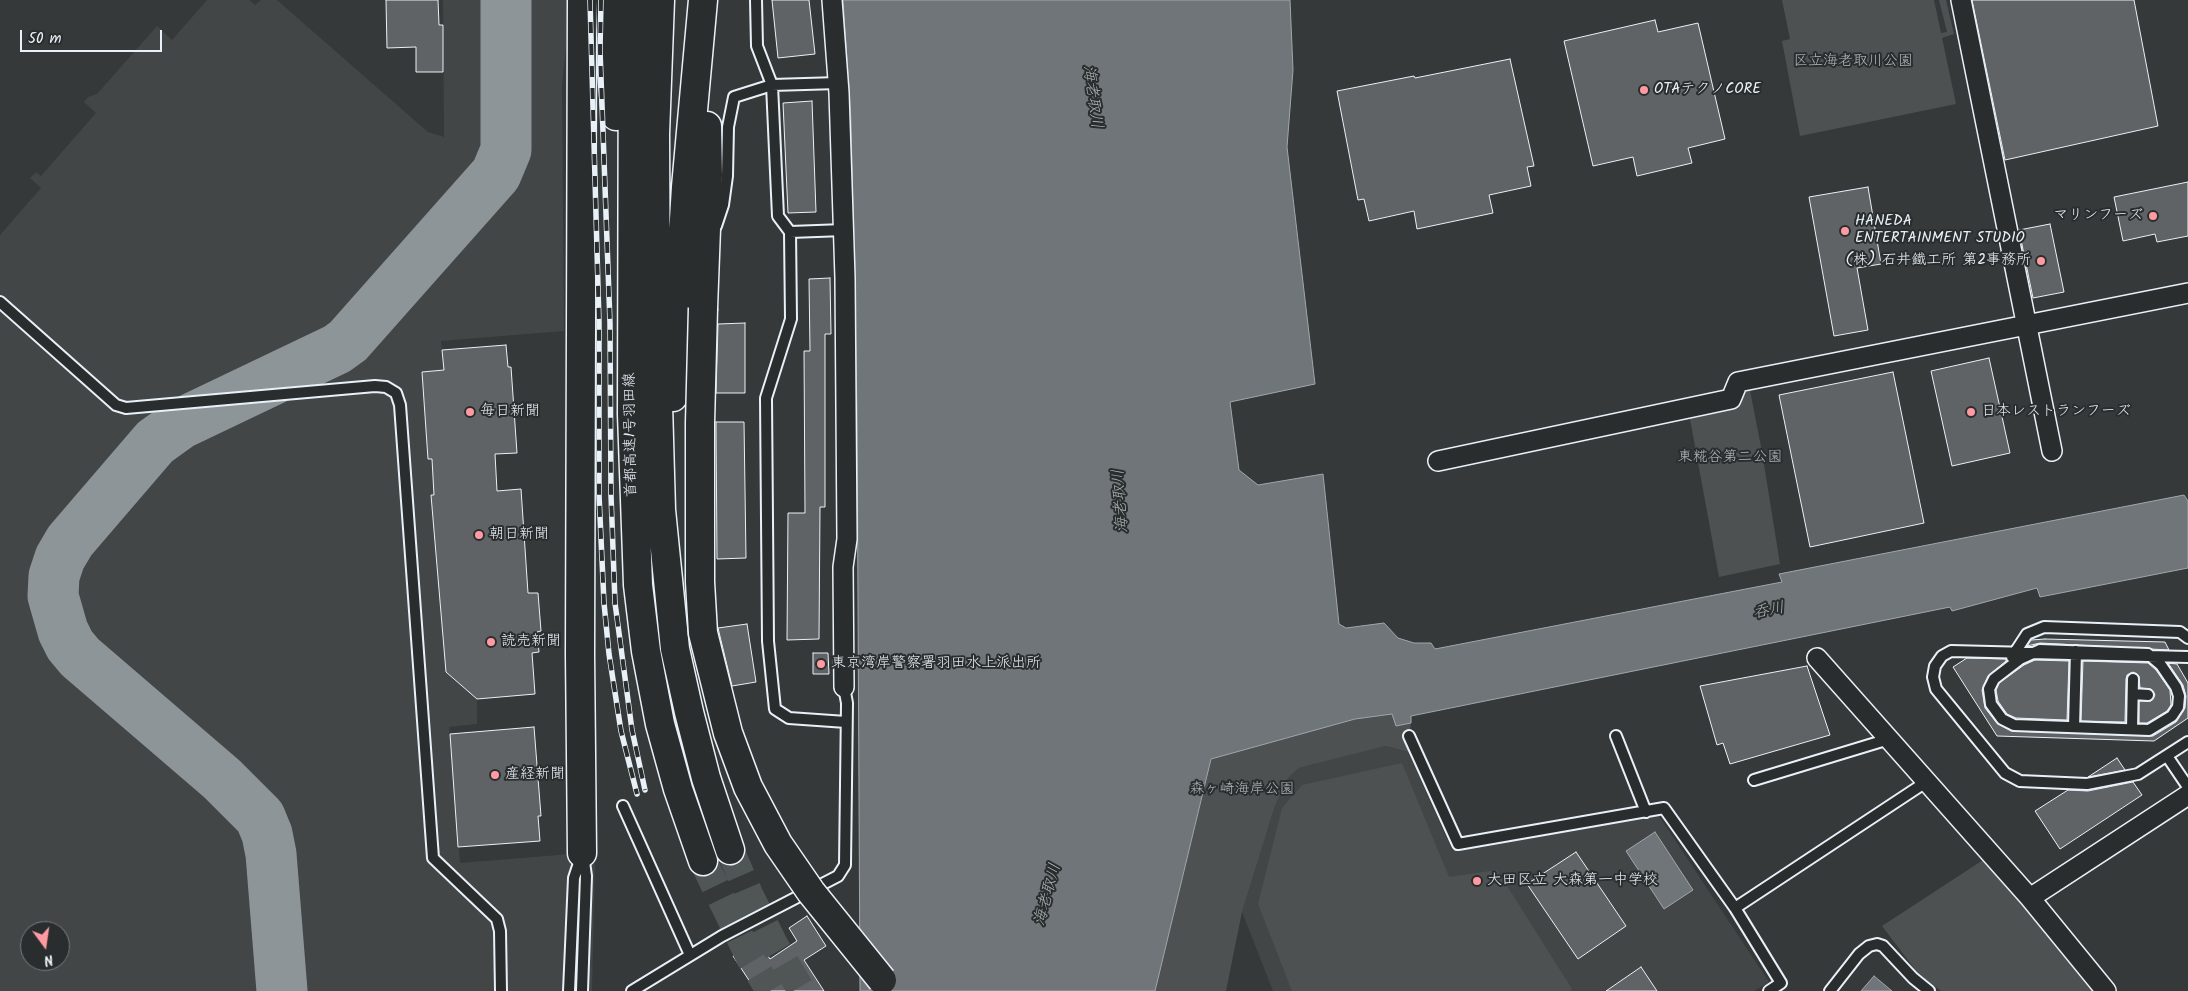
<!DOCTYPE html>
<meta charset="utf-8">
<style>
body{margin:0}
#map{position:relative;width:2188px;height:991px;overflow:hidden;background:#35393a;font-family:Kalam,sans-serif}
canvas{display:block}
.north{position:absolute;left:20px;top:921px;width:50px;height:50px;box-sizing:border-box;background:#2a2d2e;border:1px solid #767b7f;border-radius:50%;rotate:166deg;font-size:14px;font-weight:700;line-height:20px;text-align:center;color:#e8f1f8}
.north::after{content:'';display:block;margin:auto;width:18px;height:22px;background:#ff9aa2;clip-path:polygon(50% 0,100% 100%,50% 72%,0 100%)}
.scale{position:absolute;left:20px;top:30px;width:142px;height:22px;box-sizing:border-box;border:2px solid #e8f1f8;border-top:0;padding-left:6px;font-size:15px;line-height:18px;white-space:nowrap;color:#e8f1f8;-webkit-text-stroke:4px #2a2d2e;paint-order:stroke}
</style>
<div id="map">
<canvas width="2188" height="991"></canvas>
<div class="north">N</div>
<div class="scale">50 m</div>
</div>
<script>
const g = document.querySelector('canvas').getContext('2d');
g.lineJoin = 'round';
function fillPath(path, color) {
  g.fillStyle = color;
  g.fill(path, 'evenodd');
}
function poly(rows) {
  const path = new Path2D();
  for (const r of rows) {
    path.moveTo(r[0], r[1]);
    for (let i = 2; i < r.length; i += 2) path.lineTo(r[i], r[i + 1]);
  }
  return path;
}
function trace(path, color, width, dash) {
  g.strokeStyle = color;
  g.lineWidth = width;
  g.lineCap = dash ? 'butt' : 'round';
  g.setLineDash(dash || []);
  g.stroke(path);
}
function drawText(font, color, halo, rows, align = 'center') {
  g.font = font + ' Kalam,"Klee One",sans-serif';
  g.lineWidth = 4;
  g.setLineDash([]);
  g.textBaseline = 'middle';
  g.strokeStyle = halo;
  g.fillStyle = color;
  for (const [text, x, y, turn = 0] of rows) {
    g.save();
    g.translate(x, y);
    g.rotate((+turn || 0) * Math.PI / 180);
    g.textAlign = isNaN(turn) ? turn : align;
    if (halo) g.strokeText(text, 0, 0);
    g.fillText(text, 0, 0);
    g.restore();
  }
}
fillPath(poly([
 [207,0,249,0,255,5,261,0,277,0,428,132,444,137,443,0,568,0,568,27,562,85,564,331,441,341,444,370,422,372,428,459,432,459,434,495,431,496,446,672,477,699,477,724,449,727,460,863,595,852,592,991,0,991,0,235,41,188,30,178,36,172,41,176,96,113,84,102,88,97,97,94,157,26,172,40],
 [30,931,60,931,60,961,30,961],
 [1386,746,1408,752,1452,850,1657,813,1769,982,1754,991,1273,991,1242,912,1275,806,1288,778,1299,768]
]), '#424647');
fillPath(poly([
 [1782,0,1934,0,1941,33,1947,32,1939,0,1946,0,1954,34,1942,38,1956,104,1800,136,1782,41,1790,39],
 [1748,380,1762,452,1780,564,1719,577,1688,408],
 [1392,714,1396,726,1411,723,1408,752,1386,746,1299,768,1288,778,1275,806,1242,912,1226,991,1155,991,1211,759,1355,719],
 [1402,763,1449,877,1497,870,1572,989,1570,991,1292,991,1258,904,1282,808,1302,785],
 [1983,860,2097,991,1941,991,1917,972,1882,926]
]), '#4d5152');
const water = poly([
 [843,0,1290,0,1293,70,1287,147,1315,384,1230,402,1239,470,1258,485,1323,474,1339,624,1346,628,1384,623,1398,638,1414,643,1431,643,1435,649,1782,582,1779,574,2184,495,2188,501,2188,568,2040,597,2037,588,1952,611,1950,607,1411,716,1411,723,1396,726,1392,714,1355,719,1211,759,1155,991,860,991,857,409,851,121,843,0],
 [1655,832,1693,890,1664,909,1626,851,1655,832],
 [1874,976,1892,991,1861,991,1874,976]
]);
fillPath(water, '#707579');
trace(water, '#a0a7ac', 1);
trace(poly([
 [282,991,271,854,267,834,260,817,222,779,80,657,70,645,63,631,53,596,54,576,60,558,70,541,155,442,180,424,337,349,348,341,496,174,506,150,506,0]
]), '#8e9599', 51);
const building = poly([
 [386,0,438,0,439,25,443,25,443,72,416,72,416,47,387,48,386,0],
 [772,0,809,0,815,54,778,58,772,0],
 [1972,0,2134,0,2158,126,2005,160,1972,0],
 [1655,20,1658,32,1698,23,1725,139,1688,148,1692,163,1637,176,1633,157,1593,166,1564,41,1655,20],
 [1510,59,1534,166,1527,167,1531,186,1489,195,1493,213,1417,229,1414,211,1369,221,1364,199,1358,200,1337,91,1414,76,1415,78,1510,59],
 [812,101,816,212,788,213,783,103,812,101],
 [2188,182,2188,236,2157,242,2155,234,2123,241,2114,197,2188,182],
 [1868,187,1881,264,1857,268,1868,330,1834,336,1809,197,1868,187],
 [2050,224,2064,292,2033,298,2019,230,2050,224],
 [830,278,831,334,825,334,825,507,820,507,819,639,787,640,788,513,805,513,804,351,810,351,809,279,830,278],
 [745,323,745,393,716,393,718,324,745,323],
 [506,345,508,367,511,367,517,453,495,454,497,491,521,489,528,593,538,593,541,631,537,632,539,652,532,653,535,694,477,699,446,672,431,495,434,495,432,459,428,459,422,372,444,370,442,350,506,345],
 [1989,358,2010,453,1952,466,1931,371,1989,358],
 [1893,372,1924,523,1810,547,1779,395,1893,372],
 [716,422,744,422,746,558,717,559,716,422],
 [747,624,756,682,732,686,718,628,747,624],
 [2045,639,2165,642,2169,650,2040,643,2027,646,2031,640,2045,639],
 [813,653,828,653,829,674,813,674,813,653],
 [1967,658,2006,659,2006,661,1988,676,1982,690,1985,708,1997,723,2011,731,2153,736,2176,722,2185,708,2186,696,2183,685,2168,663,2177,664,2188,683,2188,718,2154,741,1997,736,1953,667,1967,658],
 [2035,660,2069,661,2067,720,2016,718,2007,714,1998,701,1996,690,1999,683,2024,665,2035,660],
 [2083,661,2148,663,2156,670,2170,690,2171,705,2167,711,2147,723,2139,723,2139,701,2151,701,2155,695,2151,689,2140,688,2139,676,2133,672,2127,675,2126,679,2125,722,2081,721,2083,661],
 [1807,666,1830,735,1730,764,1723,743,1717,745,1700,686,1807,666],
 [534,727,541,816,538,816,540,841,458,847,450,734,534,727],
 [2117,758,2125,770,2088,777,2117,758],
 [2133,782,2142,795,2060,849,2035,811,2068,790,2088,791,2133,782],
 [1576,852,1626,926,1578,959,1527,884,1576,852],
 [807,916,826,946,804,960,824,991,756,991,733,956,757,940,770,959,797,941,789,928,807,916],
 [1641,967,1657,991,1606,991,1641,967]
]);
fillPath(building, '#5f6365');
trace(building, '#e8f1f8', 1);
trace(poly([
 [730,850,750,896,775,946,802,991],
 [703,861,750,958,770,991]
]), '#505556', 28, [28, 14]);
const lane = poly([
 [756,0,757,46,772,85,778,216,790,232],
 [716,226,723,205,727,176,728,127,734,97,772,85,838,83],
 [844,230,790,232,791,319,766,398,768,641,775,709,789,718,846,722],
 [0,302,116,405,126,408,375,386,386,387,396,393,400,405,433,858,497,919,500,931,501,991],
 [2040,650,2148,654,2161,665,2176,687,2179,696,2178,707,2172,716,2149,730,2014,725,2002,719,1991,704,1989,689,1994,679,2020,659,2040,650],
 [2012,657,2027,634,2044,627,2180,632,2188,638],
 [2188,657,1951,651,1942,656,1935,666,1933,677,1936,689,2005,773,2020,781,2087,784,2138,774,2188,742],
 [2133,694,2148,695],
 [2074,727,2076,651],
 [2132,729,2133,679],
 [1409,736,1458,844,1664,808,1735,908],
 [1616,736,1646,812],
 [2167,756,2188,787],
 [1754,780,1889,739],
 [623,806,690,955],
 [569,991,574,878,582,854],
 [582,991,586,876,583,855],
 [632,991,722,936,838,876,845,865,847,703,844,687],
 [1769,991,1781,983,1735,908,1926,782],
 [1830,991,1859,954,1869,946,1877,944,1883,946,1913,978,1929,991]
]);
const street = poly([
 [832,0,839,93,845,278,847,539,843,567,844,687],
 [1961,0,2052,451],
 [1438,461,1731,399,1738,382,2188,293],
 [1817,658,2030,898,2106,991],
 [2030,898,2188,795]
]);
const secondary = poly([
 [582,0,580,654,582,853]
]);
const highway = poly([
 [610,0,612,68,616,116],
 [633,0,632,414,638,585,646,651,660,724,678,789,703,861],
 [660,0,655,134,656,334,661,510,675,649,689,712,706,778,730,850],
 [703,308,708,175,707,126],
 [673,397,686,187,703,0]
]);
trace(lane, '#e8f1f8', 14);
trace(street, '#e8f1f8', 22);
trace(secondary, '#e8f1f8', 31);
trace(highway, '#e8f1f8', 31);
trace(lane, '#2a2d2e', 10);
trace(street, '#2a2d2e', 19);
trace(secondary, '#2a2d2e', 28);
trace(highway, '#2a2d2e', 28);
const rail = poly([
 [590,0,599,322,599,495,604,603,609,654,621,731,637,794],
 [601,0,600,50,610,323,611,495,615,603,632,730,645,790]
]);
trace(rail, '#e8f1f8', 5.5);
trace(rail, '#2a2d2e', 4, [11]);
const highwayBridge = poly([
 [703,308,700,423,700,582,703,633,728,733,748,787,778,844,811,892,882,980]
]);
trace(highwayBridge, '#e8f1f8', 31, []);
trace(highwayBridge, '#2a2d2e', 28);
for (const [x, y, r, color] of [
 [1644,90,5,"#ff9aa2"],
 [2153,216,5,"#ff9aa2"],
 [1845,231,5,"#ff9aa2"],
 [2041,261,5,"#ff9aa2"],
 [470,412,5,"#ff9aa2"],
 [1971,412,5,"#ff9aa2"],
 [479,535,5,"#ff9aa2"],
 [491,642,5,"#ff9aa2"],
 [821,664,5,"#ff9aa2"],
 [495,775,5,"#ff9aa2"],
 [1477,881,5,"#ff9aa2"]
]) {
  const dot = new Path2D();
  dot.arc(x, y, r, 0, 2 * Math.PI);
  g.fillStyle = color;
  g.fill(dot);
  trace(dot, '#2a2d2e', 2);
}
drawText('15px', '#b2b9be', '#2a2d2e', [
 ["区立海老取川公園",1853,62],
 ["東糀谷第二公園",1730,458],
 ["森ヶ崎海岸公園",1242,790]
]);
drawText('15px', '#e8f1f8', '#2a2d2e', [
 ["OTAテクノCORE",1654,90],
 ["マリンフーズ",2143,216,"right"],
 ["HANEDA",1855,222],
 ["ENTERTAINMENT STUDIO",1855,239],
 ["(株) 石井鐵工所 第2事務所",2031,261,"right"],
 ["毎日新聞",480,412],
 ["日本レストランフーズ",1981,412],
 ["朝日新聞",489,535],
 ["読売新聞",501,642],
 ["東京湾岸警察署羽田水上派出所",831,664],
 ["産経新聞",505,775],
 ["大田区立 大森第一中学校",1487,881]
], 'left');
drawText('15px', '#e8f1f8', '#2a2d2e', [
 ["首都高速1号羽田線",632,435,-91]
]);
drawText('italic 16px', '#acb3b8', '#2a2d2e', [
 ["海老取川",1091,97,82],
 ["海老取川",1122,501,-94],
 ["呑川",1769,612,-11],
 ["海老取川",1049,895,-75]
]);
</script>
